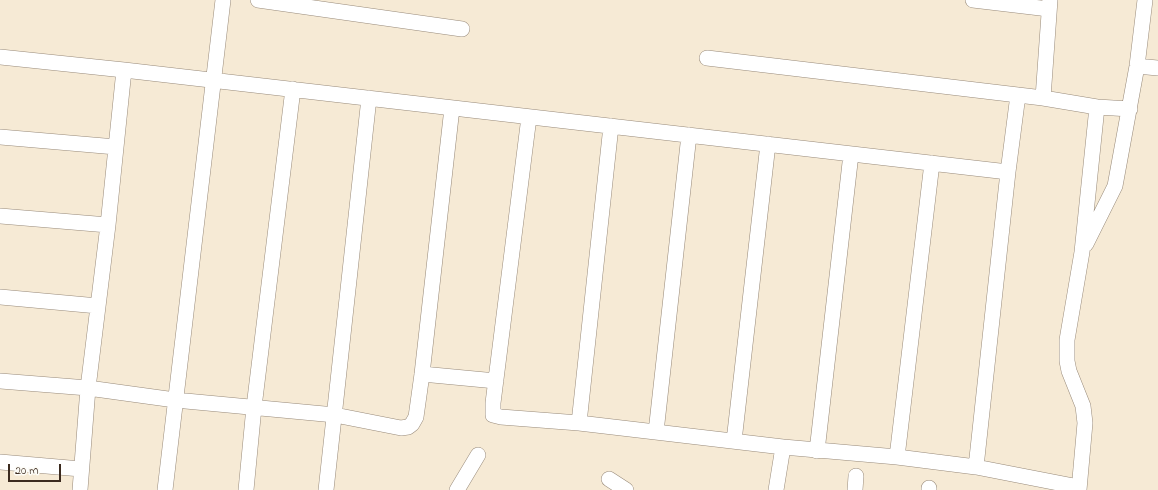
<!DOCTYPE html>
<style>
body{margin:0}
#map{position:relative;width:1158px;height:490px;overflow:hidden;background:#f6ead5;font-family:"Indie Flower",sans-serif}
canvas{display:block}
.scale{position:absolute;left:8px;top:464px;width:53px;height:18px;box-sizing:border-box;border:2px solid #3b2a1e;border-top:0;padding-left:5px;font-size:12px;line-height:14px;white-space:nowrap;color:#3b2a1e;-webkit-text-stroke:3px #fdfcf7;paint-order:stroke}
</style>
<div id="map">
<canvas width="1158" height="490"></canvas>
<div class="scale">20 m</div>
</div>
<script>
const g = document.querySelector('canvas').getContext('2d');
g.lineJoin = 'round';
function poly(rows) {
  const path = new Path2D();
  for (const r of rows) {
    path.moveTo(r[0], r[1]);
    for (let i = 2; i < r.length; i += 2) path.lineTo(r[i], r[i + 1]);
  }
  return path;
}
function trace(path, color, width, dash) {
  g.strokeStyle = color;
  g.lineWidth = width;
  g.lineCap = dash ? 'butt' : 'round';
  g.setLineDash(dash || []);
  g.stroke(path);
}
const minor = poly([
 [258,0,462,29],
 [973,0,1049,9],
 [0,57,124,70,1008,172],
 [707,58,1043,98,1097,107,1082,252,1067,340,1067,361,1069,371,1083,406,1085,423,1079,490],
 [1137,66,1158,68],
 [1043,98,1050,0],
 [1097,107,1130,109],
 [529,117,493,403,493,415,501,417,579,423,783,447,897,457,976,467,1079,487],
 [0,137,116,147],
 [0,216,108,225],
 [1086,244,1115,186,1137,66,1145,0],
 [0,297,98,306],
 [422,374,496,381],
 [0,381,88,388,175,400,335,415,401,428,408,427,412,424,416,417,422,374,452,108],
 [579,423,611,126],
 [656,432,689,135],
 [734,441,768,144],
 [817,451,851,154],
 [897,457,932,163],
 [0,462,81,469],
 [976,467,1008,172,1018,95],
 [609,479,626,490],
 [80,490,88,388,108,225,124,70],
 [165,490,223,0],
 [246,490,254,407,293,89],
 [326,490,369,98],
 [457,490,478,455],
 [776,490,783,447],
 [855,490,856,476],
 [929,490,929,488]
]);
trace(minor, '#988a7a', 16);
trace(minor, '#fff', 15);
</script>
